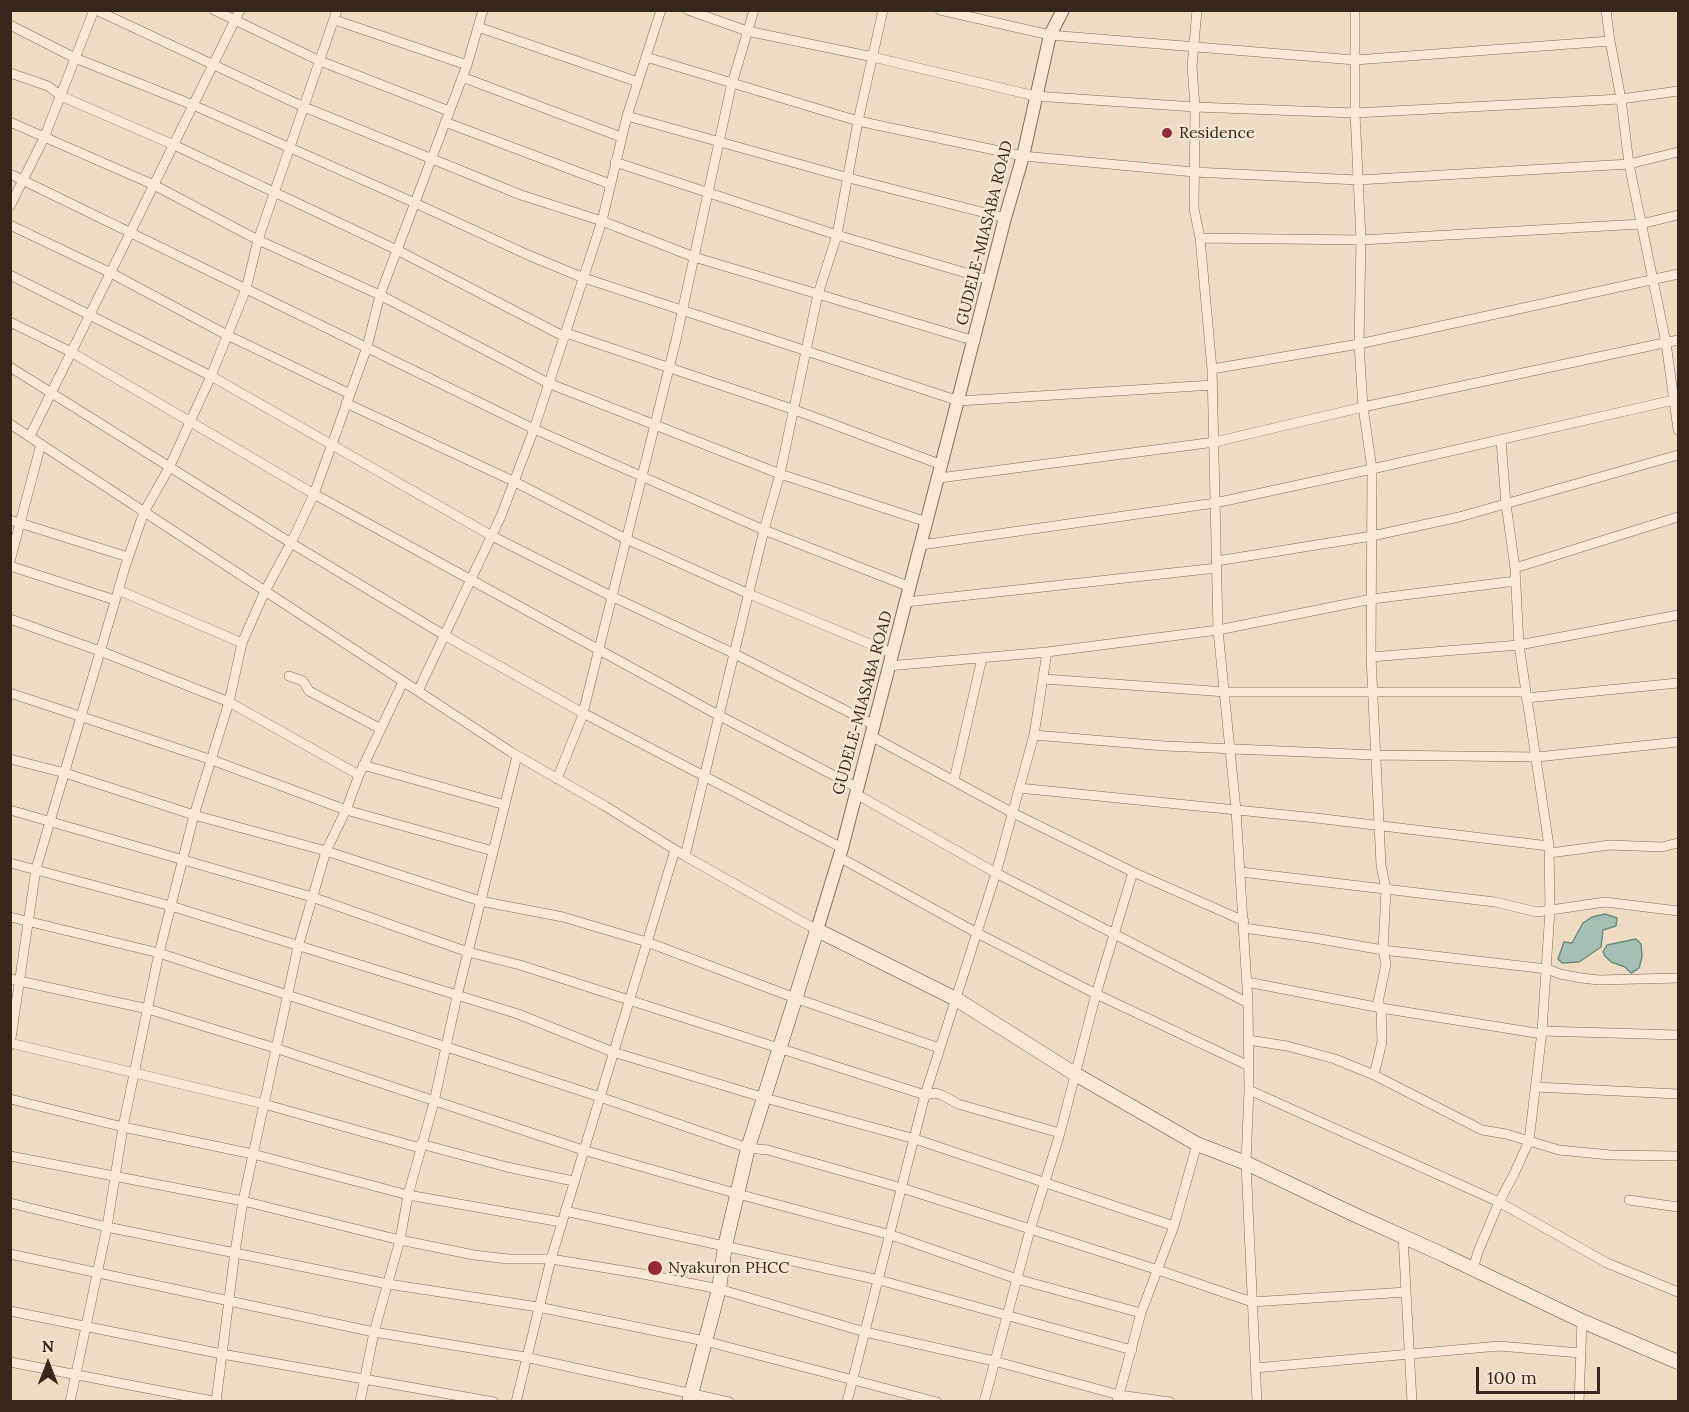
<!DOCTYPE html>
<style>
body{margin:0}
#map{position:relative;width:1689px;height:1412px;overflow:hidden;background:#eedbc1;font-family:Lora,serif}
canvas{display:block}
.frame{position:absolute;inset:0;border:12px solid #37261d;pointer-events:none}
.north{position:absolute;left:18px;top:1334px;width:60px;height:60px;-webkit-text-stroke:4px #f5e6d0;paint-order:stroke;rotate:0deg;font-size:16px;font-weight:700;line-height:24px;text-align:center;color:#37261d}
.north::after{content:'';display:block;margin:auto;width:21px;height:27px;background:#37261d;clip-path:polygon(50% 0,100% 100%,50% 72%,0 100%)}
.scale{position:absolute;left:1476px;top:1367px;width:124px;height:27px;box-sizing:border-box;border:3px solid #37261d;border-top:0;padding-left:8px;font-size:18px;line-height:21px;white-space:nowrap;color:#37261d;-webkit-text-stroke:4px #f5e6d0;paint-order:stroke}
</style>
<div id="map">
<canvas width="1689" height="1412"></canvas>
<div class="frame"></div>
<div class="north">N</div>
<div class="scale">100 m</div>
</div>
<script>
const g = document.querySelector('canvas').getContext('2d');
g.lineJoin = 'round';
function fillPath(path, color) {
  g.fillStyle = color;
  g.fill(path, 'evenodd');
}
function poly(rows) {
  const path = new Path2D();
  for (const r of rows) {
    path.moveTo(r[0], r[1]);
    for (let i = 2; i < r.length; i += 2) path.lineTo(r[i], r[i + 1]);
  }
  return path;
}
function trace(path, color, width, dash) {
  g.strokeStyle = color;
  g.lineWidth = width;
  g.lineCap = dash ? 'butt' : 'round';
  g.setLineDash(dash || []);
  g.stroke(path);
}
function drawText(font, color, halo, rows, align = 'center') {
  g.font = font + ' Lora,serif';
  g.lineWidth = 5;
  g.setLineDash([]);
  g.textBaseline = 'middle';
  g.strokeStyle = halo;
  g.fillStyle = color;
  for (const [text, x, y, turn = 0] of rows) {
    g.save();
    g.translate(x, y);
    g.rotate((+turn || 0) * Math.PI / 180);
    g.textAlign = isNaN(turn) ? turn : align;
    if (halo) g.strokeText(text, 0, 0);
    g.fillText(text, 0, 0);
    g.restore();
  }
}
const water = poly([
 [1605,914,1617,918,1616,926,1603,930,1601,947,1579,962,1562,963,1558,959,1564,942,1572,943,1583,923,1592,917,1605,914],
 [1636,939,1641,944,1642,957,1639,968,1631,973,1625,967,1611,962,1605,956,1603,952,1607,945,1636,939]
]);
fillPath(water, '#a4c0b4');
trace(water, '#6b8e81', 1.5);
const minor = poly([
 [96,10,304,107,521,195,602,221,694,257,975,341],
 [214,10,320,61,449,111],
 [483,10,467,65,380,295,548,383,780,474,927,522],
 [688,10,747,31,873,57,1035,96,1195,107,1355,113,1621,99,1678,91],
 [940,10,1050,35,1355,60,1610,41,1606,10],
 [1197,10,1192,66,1195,107,1194,209,1200,238,1212,369,1218,630,1236,810,1248,1003,1249,1090,1246,1163,1257,1402],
 [1355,10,1355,113,1361,240,1359,344,1363,407,1372,469,1371,657,1381,865,1386,890,1383,950,1386,964,1378,1002,1381,1008,1382,1042,1374,1075],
 [335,20,467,65],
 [10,25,75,58,193,105,415,203,528,255,584,278,959,401,1213,385],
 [478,27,638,82],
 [1610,41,1621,99,1629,164,1666,343,1678,430],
 [646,57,858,121,1023,156,1194,172,1358,180,1629,164,1678,152],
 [10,73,48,86,61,96,174,145,397,250,565,337],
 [462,77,621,137],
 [627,116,849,178,1005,218],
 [10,122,154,185,258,240,380,295,367,347,314,494,291,543,265,591,242,643,229,702,194,815,159,953,123,1127,107,1227,70,1402],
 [445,122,610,184],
 [615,162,837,235,990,280],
 [10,174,534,429,764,530,910,587],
 [10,206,44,138,94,10],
 [10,225,111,273,227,335,350,394],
 [1200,238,1361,240,1641,224,1678,215],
 [10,275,211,376,492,536,611,596,735,654,874,725],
 [10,322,71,352,314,494,720,716,858,788],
 [566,333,795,410,942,465],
 [10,367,291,543,444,635,583,713,842,848],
 [1212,369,1359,344,1678,274],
 [346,403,513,481,626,539,749,594,892,653],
 [10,424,511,752,605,806,685,856,817,930],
 [30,436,240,10],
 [939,478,1215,442,1363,407,1678,340],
 [10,520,128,557],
 [921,545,1215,503,1372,469,1678,399],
 [10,561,41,444],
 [1217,561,1372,536,1459,517,1678,455],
 [10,566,115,600],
 [1515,568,1678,517],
 [118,590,242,643],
 [906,602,1217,568],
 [10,619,100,651,229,702,359,775],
 [1371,657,1519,645,1678,615],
 [888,666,1047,652,1218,630,1372,599,1516,581],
 [289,676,303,681,309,691,381,729],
 [1044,679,1226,692,1525,692],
 [418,691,501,516,534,429,602,221,627,116,661,10],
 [10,693,212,760,346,810,493,851],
 [1526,698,1678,683],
 [1034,735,1165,746,1375,755,1537,757,1678,742],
 [871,736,1011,812,1133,872,1244,921],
 [10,759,65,773,194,815,326,851,480,901,563,917,647,942,795,998,939,1048],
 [363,765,505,805],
 [557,779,582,717,676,340,731,87,754,10],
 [954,780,982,658],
 [1019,788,1316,818,1549,846],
 [856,794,996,873,1248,1003],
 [10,810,312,897,468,952,520,965,925,1095,935,1093,942,1095,958,1104,1060,1133],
 [1550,853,1610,845,1662,847,1678,843],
 [685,856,764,530,780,474,818,294,837,235,858,121,883,10],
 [839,857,977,933,1096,994,1249,1066],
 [10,863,171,906,518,1014,613,1052,765,1098,915,1139,1174,1226],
 [1241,872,1495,902,1537,912,1605,902,1678,911],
 [10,917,159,953,600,1097,748,1148,768,1150,902,1188,1158,1270,1252,1302,1406,1292],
 [1244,928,1314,938,1383,950,1547,969,1560,974,1581,978,1599,980,1678,978],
 [10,979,148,1009,275,1048,583,1150,738,1194,891,1235,1017,1279,1141,1313],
 [1247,982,1381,1008,1542,1034],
 [1542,1031,1678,1035],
 [1248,1040,1287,1046,1335,1059,1374,1075,1482,1130,1506,1134,1559,1150,1610,1155,1678,1156],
 [10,1043,264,1104,420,1148],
 [10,1045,36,869,126,564,144,512,169,468,211,376,246,289,258,240,337,10],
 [1535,1087,1678,1094],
 [1249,1090,1499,1202,1607,1263,1678,1292],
 [10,1099,123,1127,253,1154,408,1195,561,1222],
 [421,1144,507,1167,573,1181],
 [10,1156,243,1201,400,1240,474,1255,508,1259,551,1259,643,1274,719,1289,865,1332,994,1361,1119,1395,1170,1402],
 [1629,1200,1678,1207],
 [10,1203,107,1227,388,1284,538,1307,705,1341,937,1402],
 [565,1211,879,1280,1132,1350],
 [1403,1236,1412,1402],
 [10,1254,374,1332,525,1357,729,1402],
 [1473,1269,1478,1252,1499,1202,1514,1174,1529,1141,1542,1031,1550,910,1549,846,1519,645,1515,568,1506,504,1501,440],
 [10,1311,222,1354,494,1402],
 [10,1362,218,1402],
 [1255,1368,1499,1346,1580,1353],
 [216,1402,235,1252,243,1201,298,947,326,851,346,810,359,775,403,682],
 [360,1402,374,1332,400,1240,408,1195,434,1102,457,996,517,756],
 [516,1402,551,1259,675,850],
 [847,1402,925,1095,996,873,1034,735,1047,652],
 [984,1402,1030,1230,1060,1133,1096,994,1133,872],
 [1117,1402,1141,1313,1174,1226,1197,1144],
 [1579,1402,1582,1321]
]);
const tertiary = poly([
 [817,930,842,848,1005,218,1023,156,1050,35,1063,10]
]);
const secondary = poly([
 [689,1402,719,1289,725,1246,748,1148,817,930,956,999,1075,1074,1197,1144,1246,1163,1353,1214,1444,1255,1582,1321,1678,1362]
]);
trace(minor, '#876c59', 10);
trace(tertiary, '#876c59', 14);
trace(secondary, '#694d3c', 15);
trace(minor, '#f9e9d4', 9);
trace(tertiary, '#f9e9d4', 12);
trace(secondary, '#f9e9d4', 14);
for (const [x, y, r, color] of [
 [1167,133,6,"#962936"],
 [655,1268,8,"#962936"]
]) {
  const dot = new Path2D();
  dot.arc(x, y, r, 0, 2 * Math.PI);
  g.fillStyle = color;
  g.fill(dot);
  trace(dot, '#f5e6d0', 2);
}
drawText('16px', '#37261d', '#f5e6d0', [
 ["Residence",1179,133],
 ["Nyakuron PHCC",668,1268]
], 'left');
drawText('16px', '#37261d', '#f5e6d0', [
 ["GUDELE-MIASABA ROAD",985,233,-76],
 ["GUDELE-MIASABA ROAD",863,703,-75]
]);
</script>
